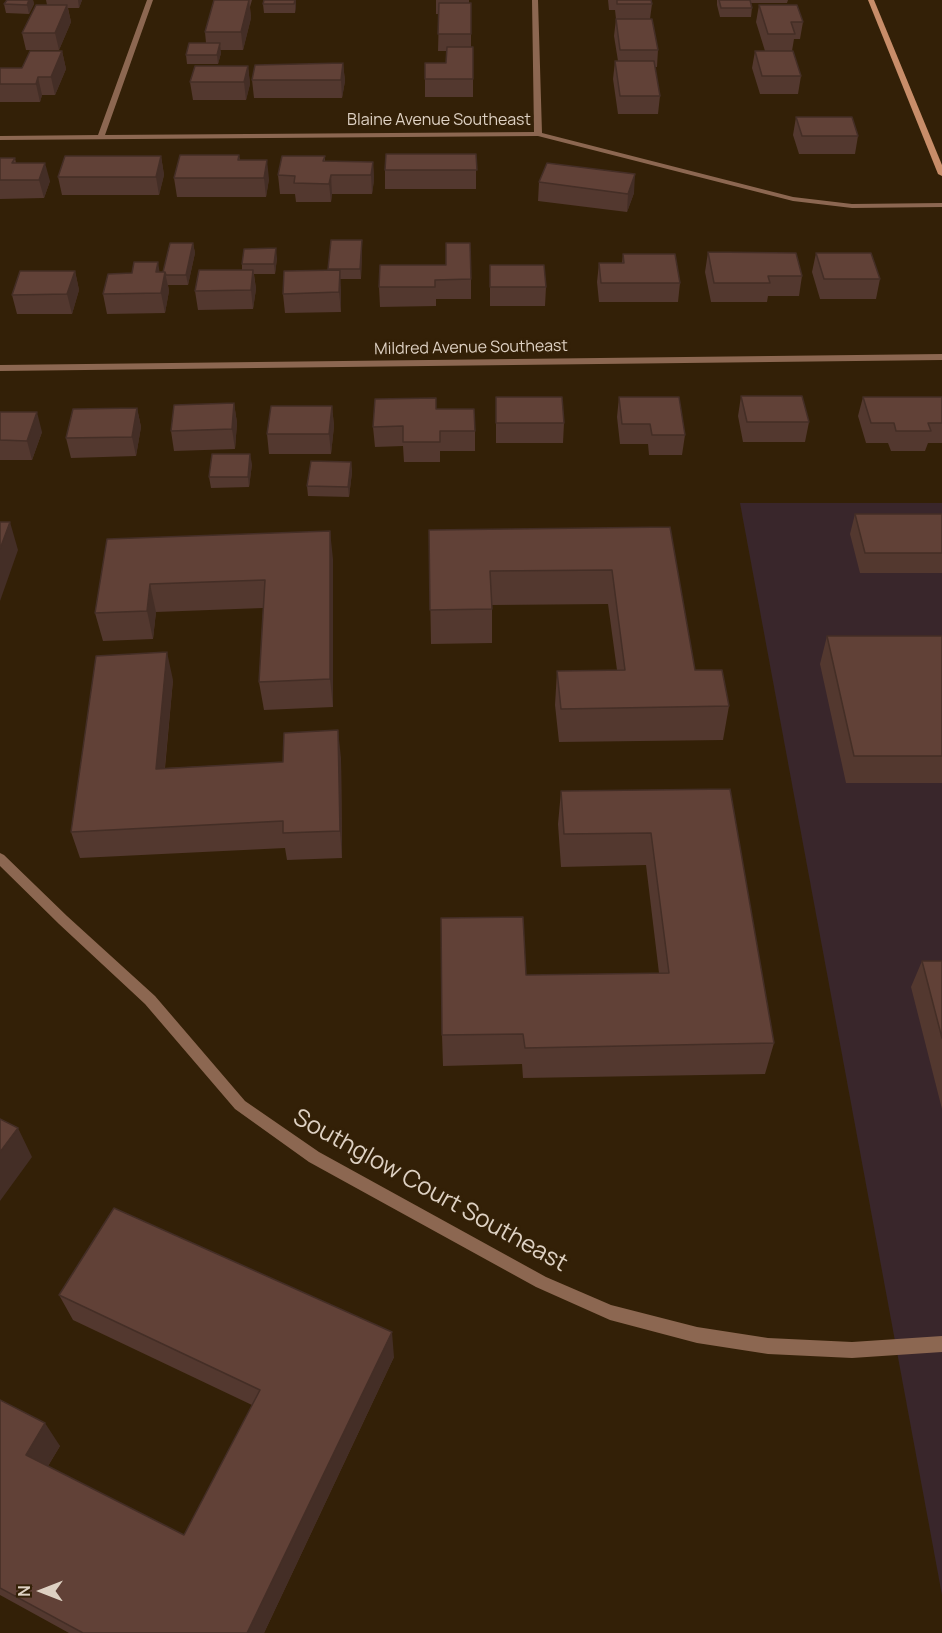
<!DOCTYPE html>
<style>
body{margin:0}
#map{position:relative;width:942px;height:1633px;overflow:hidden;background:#332007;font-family:Manrope,sans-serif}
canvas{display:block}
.north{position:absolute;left:12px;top:1561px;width:60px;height:60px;-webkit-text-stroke:4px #332007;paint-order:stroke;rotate:270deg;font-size:16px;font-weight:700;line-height:24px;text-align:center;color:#ded1c3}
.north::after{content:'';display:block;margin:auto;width:21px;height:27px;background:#ded1c3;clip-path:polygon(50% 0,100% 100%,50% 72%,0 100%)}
</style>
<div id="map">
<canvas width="942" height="1633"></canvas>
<div class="north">N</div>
</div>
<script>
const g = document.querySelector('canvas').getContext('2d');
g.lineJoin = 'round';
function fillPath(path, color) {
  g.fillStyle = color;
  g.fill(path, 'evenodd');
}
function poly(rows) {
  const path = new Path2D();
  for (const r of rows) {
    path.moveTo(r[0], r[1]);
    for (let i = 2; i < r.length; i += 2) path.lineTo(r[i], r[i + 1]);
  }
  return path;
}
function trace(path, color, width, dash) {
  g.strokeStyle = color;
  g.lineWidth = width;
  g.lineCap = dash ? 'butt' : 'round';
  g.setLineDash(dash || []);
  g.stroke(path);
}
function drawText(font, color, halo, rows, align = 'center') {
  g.font = font + ' Manrope,sans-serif';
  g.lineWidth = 6;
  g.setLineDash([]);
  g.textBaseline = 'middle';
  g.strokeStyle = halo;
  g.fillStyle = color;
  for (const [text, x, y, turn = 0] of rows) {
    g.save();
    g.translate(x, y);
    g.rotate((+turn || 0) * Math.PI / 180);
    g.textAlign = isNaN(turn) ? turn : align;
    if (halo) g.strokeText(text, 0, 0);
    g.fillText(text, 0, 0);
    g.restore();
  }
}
fillPath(poly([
 [740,503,942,503,942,1595]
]), '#39262b');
fillPath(poly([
 [147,0,153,0,105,135,534,132,532,0,538,0,542,133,793,197,852,204,942,203,942,207,852,208,793,201,538,136,0,140,0,136,98,135,147,0],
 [942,354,942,360,0,371,0,365,942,354],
 [0,853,4,855,67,916,155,996,245,1101,319,1152,546,1277,611,1305,697,1327,768,1338,852,1342,942,1336,942,1352,852,1358,768,1354,697,1343,610,1320,536,1287,309,1162,235,1109,145,1004,59,924,0,866,0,853]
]), '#8c6751');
fillPath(poly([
 [868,0,874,0,942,165,942,176,938,174,868,0]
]), '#c88d69');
fillPath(poly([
 [7,0,33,0,34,4,29,14,6,13,4,4],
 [46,0,82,0,79,8,68,8,71,22,59,50,26,50,22,33,47,5],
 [219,0,252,0,250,7,251,18,243,50,220,50,221,53,218,64,187,64,186,55,206,43,205,32],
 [296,0,296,5,295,13,264,13,263,4],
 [436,0,469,0,469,3,471,3,471,47,473,47,473,97,425,97,425,79,446,63,447,51,438,51,439,14,436,14],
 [608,0,651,0,652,4,650,19,658,50,657,67,655,67,660,96,658,114,618,114,613,79,615,61,618,61,614,36,616,19,615,10,609,10],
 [717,0,788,0,787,3,751,3,752,8,751,17,720,17,717,5],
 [759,5,803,22,800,39,794,39,792,51,801,76,798,94,760,94,752,68,755,51,765,51,756,22],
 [62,51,66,69,55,95,42,95,40,102,0,102,0,68,22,68],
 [343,63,345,81,342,98,254,98,252,80],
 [248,66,250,84,246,100,193,100,190,82],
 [796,117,858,136,855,154,799,154,793,135],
 [476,154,476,189,385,189,385,170],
 [239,155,240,160,269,179,266,197,177,197,174,178],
 [161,156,164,175,159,195,62,195,58,177],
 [325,156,325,161,373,162,374,180,372,194,332,194,331,202,296,202,295,194,280,194,278,175],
 [0,158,15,158,16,163,50,181,44,198,0,199],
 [539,182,634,193,627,212,538,201],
 [193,243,195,253,188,285,168,285,169,291,165,313,107,314,103,294,159,272,163,272],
 [362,250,361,279,340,279,341,312,285,313,283,294,328,270],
 [708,252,802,276,799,296,768,296,767,302,711,302,705,272],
 [816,253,880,279,876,299,820,299,812,272],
 [623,254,680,283,678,302,599,302,597,282,599,263,622,263],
 [277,258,275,274,254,274,256,289,253,309,198,310,195,291,242,270,242,264],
 [380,265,471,279,471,299,436,299,436,306,380,307,379,287],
 [490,265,546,287,545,306,490,306],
 [75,271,79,290,72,314,17,314,12,295],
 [741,396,809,422,805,442,743,442,738,416],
 [496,397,564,423,563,443,496,443],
 [619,397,685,435,682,455,649,455,648,444,620,444,617,417],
 [863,397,942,397,942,443,928,443,925,451,891,451,888,443,866,443,858,416],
 [436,398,436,409,475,431,475,451,440,451,440,462,404,462,403,446,375,447,373,427],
 [234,403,237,423,235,449,174,451,171,431],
 [332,406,334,426,331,454,269,454,267,434],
 [137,408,141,427,136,456,71,458,66,438],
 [0,412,42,432,32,460,0,460],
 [351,462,352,472,349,497,308,496,307,486],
 [252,464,249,487,211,488,209,477],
 [855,514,942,514,942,573,860,573,850,534],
 [670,527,695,670,729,706,723,740,559,742,555,705,557,671,617,670,608,604,492,605,492,643,431,644,429,530],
 [107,539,333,559,333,707,264,710,259,682,263,608,156,612,153,639,103,641,95,613],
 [827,636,942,636,942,783,846,783,820,664],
 [173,680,165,768,283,762,341,758,342,858,287,860,285,848,80,858,71,832],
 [730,789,774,1043,765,1074,523,1078,522,1064,443,1066,442,1035,526,975,659,973,646,865,561,867,558,824,561,791],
 [922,961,942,961,942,1109,911,987],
 [59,1295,394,1357,264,1633,69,1633,0,1595,0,1400,60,1446,48,1466,184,1535,252,1405,73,1320]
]), '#53382f');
fillPath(poly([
 [29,0,33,0,34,4,29,14,27,5],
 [78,0,82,0,79,8],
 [249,0,251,18,243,50,241,32],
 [295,0,296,0,296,5,295,13],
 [67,5,71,22,59,50,55,33],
 [220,43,221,53,218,64,217,55],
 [62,51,66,69,55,95,51,77],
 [343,63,345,81,342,98,341,80],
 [248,66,250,84,246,100,244,82],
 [38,77,42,95,40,102,36,84],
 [161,156,164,175,159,195,156,177],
 [267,160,269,179,266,197,264,178],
 [373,162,374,180,372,194,371,175],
 [45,163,50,181,44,198,39,180],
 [635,174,634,193,627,212,628,194],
 [331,175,332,194,331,202,329,184],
 [362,240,362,250,361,279,360,269],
 [193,243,195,253,188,285,186,275],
 [276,248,277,258,275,274,274,264],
 [158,262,161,281,156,272],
 [253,270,256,289,253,309,251,290],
 [340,270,341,289,341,312,339,292],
 [75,271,79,290,72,314,67,294],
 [165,272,169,291,165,313,161,293],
 [234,403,237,423,235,449,232,429],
 [332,406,334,426,331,454,329,434],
 [137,408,141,427,136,456,132,437],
 [37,412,42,432,32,460,27,441],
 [250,454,252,464,249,487,248,477],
 [351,462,352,472,349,497,348,487],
 [10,522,18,550,0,601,0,549],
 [330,531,333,559,333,707,330,679],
 [150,584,156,612,153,639,147,611],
 [167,652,173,680,162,796,156,769],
 [338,730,341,758,342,858,340,831],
 [18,1128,32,1157,0,1201,0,1152],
 [392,1332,394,1357,264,1633,247,1633],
 [45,1423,60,1446,42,1476,26,1455]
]), '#442e26');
const building = poly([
 [7,0,29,0,27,5,4,4,7,0],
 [214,0,249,0,241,32,205,32,214,0],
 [264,0,295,0,294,4,263,4,264,0],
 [617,0,651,0,652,4,617,4,617,0],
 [719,0,750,0,752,8,721,8,719,0],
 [439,3,471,3,471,34,438,34,439,3],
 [36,5,67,5,55,33,22,33,36,5],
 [759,5,797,5,803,22,791,22,795,34,768,34,759,5],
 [616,19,652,19,658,50,620,50,616,19],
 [189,43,220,43,217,55,186,55,189,43],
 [447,47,473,47,473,79,425,79,425,63,446,63,447,47],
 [30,51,62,51,51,77,38,77,36,84,0,84,0,68,22,68,30,51],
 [755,51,793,51,801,76,762,76,755,51],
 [615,61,654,61,660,96,620,96,615,61],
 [343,63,341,80,252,80,255,65,343,63],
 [195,66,248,66,244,82,190,82,195,66],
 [796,117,852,117,858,136,802,136,796,117],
 [386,154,476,154,477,170,385,170,386,154],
 [180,155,239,155,238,160,267,160,264,178,174,178,180,155],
 [65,156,161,156,156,177,58,177,65,156],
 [282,156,325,156,323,161,373,162,371,175,331,175,329,184,294,183,295,176,278,175,282,156],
 [0,158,15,158,12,163,45,163,39,180,0,180,0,158],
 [547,163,635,174,628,194,539,182,547,163],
 [331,240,362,240,360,269,328,269,331,240],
 [170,243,193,243,186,275,166,275,165,272,163,272,170,243],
 [446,243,470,243,471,279,435,280,435,287,379,287,380,265,446,265,446,243],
 [276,248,274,264,242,264,244,249,276,248],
 [708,252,796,253,802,276,768,276,770,283,714,283,708,252],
 [816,253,871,253,880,279,824,279,816,253],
 [623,254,675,254,680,283,601,283,599,263,624,263,623,254],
 [134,262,158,262,156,272,165,272,161,293,103,294,108,274,132,273,134,262],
 [490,265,544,265,546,287,490,287,490,265],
 [199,270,253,270,251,290,195,291,199,270],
 [340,270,339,292,283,294,284,271,340,270],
 [20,271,75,271,67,294,12,295,20,271],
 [741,396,802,396,809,422,747,422,741,396],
 [496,397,562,397,564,423,496,423,496,397],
 [619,397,679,397,685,435,652,435,650,424,622,424,619,397],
 [863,397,942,397,942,423,928,423,931,431,896,431,894,423,871,423,863,397],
 [436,398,436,409,474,409,475,431,440,431,440,442,403,442,403,426,373,427,375,399,436,398],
 [234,403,232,429,171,431,174,405,234,403],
 [271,406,332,406,329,434,267,434,271,406],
 [137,408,132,437,66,438,73,409,137,408],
 [0,412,37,412,27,441,0,440,0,412],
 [212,454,250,454,248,477,209,477,212,454],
 [311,461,351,462,348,487,307,486,311,461],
 [855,514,942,514,942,553,865,553,855,514],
 [0,522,10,522,0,549,0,522],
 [670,527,695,670,722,670,729,706,561,709,557,671,625,670,612,570,490,571,492,609,430,610,429,530,670,527],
 [330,531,330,679,259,682,265,580,150,584,147,611,95,613,107,539,330,531],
 [827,636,942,636,942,756,854,756,827,636],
 [167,652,156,769,283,762,284,733,338,730,340,831,283,833,283,821,71,832,96,656,167,652],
 [730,789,774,1043,525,1048,523,1034,442,1035,441,918,523,917,526,975,669,973,651,833,564,834,561,791,730,789],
 [922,961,942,961,942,1038,922,961],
 [0,1119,18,1128,0,1152,0,1119],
 [114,1208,392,1332,247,1633,83,1633,0,1588,0,1400,45,1423,26,1455,184,1535,260,1390,59,1295,114,1208]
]);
fillPath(building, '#614137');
trace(building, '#442e26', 1.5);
drawText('16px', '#ded1c3', '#332007', [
 ["Blaine Avenue Southeast",439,121],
 ["Mildred Avenue Southeast",471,348,-1]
]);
drawText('24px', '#ded1c3', '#332007', [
 ["Southglow Court Southeast",430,1191,29]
]);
</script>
